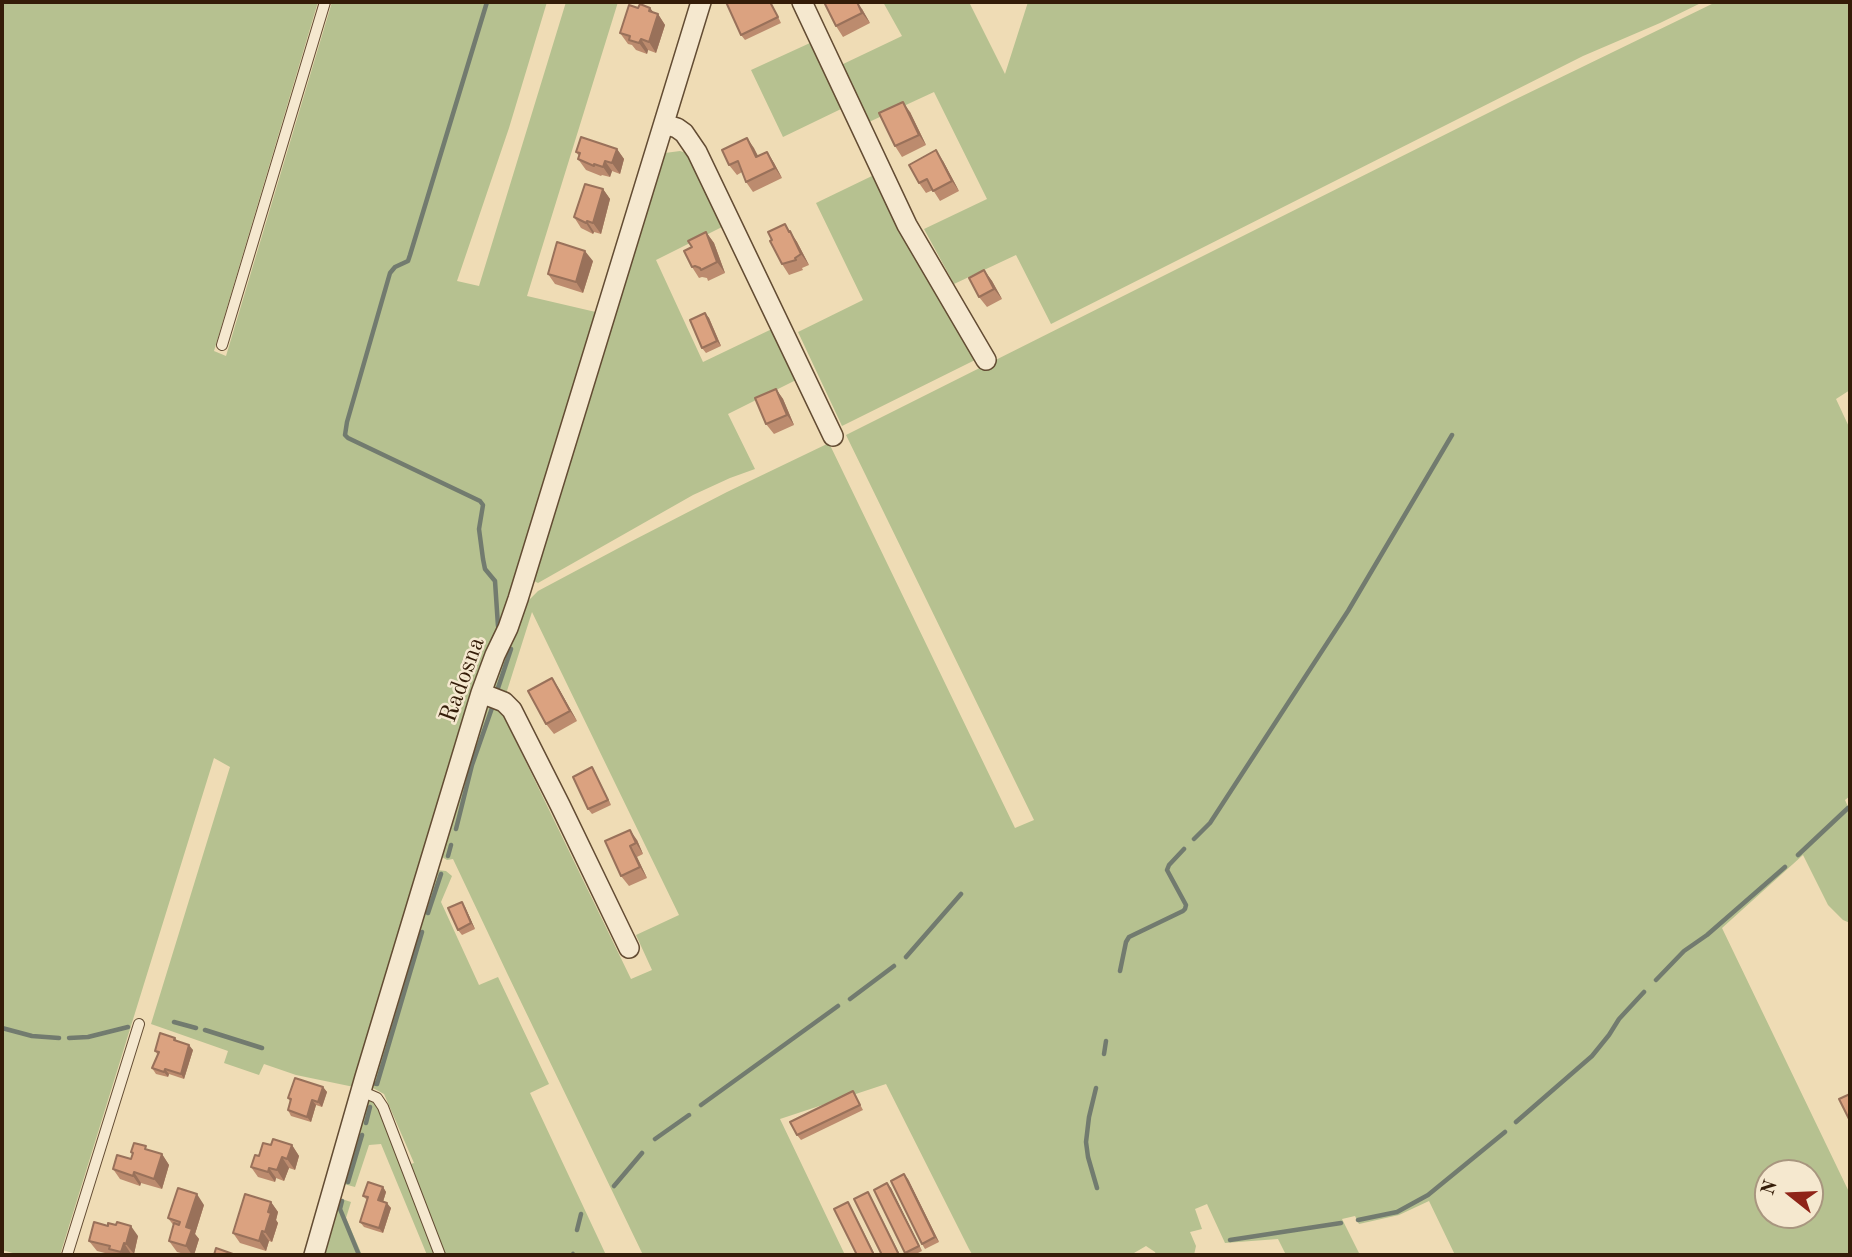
<!DOCTYPE html>
<style>
body{margin:0}
#map{position:relative;width:1852px;height:1257px;overflow:hidden;background:#efdcb5;font-family:"Old Standard TT",serif}
canvas{display:block}
.frame{position:absolute;inset:0;border:4px solid #341c08;pointer-events:none}
.north{position:absolute;left:1754px;top:1159px;width:70px;height:70px;box-sizing:border-box;background:#f5e8cf;border:2px solid #a8967f;border-radius:50%;rotate:288deg;font-size:19px;font-weight:700;line-height:28px;text-align:center;color:#341c08}
.north::after{content:'';display:block;margin:auto;width:24px;height:32px;background:#8f2418;clip-path:polygon(50% 0,100% 100%,50% 72%,0 100%)}
</style>
<div id="map">
<canvas width="1852" height="1257"></canvas>
<div class="frame"></div>
<div class="north">N</div>
</div>
<script>
const g = document.querySelector('canvas').getContext('2d');
g.lineJoin = 'round';
function fillPath(path, color) {
  g.fillStyle = color;
  g.fill(path, 'evenodd');
}
function poly(rows) {
  const path = new Path2D();
  for (const r of rows) {
    path.moveTo(r[0], r[1]);
    for (let i = 2; i < r.length; i += 2) path.lineTo(r[i], r[i + 1]);
  }
  return path;
}
function trace(path, color, width, dash) {
  g.strokeStyle = color;
  g.lineWidth = width;
  g.lineCap = dash ? 'butt' : 'round';
  g.setLineDash(dash || []);
  g.stroke(path);
}
function drawText(font, color, halo, rows, align = 'center') {
  g.font = font + ' "Old Standard TT",serif';
  g.lineWidth = 5;
  g.setLineDash([]);
  g.textBaseline = 'middle';
  g.strokeStyle = halo;
  g.fillStyle = color;
  for (const [text, x, y, turn = 0] of rows) {
    g.save();
    g.translate(x, y);
    g.rotate((+turn || 0) * Math.PI / 180);
    g.textAlign = isNaN(turn) ? turn : align;
    if (halo) g.strokeText(text, 0, 0);
    g.fillText(text, 0, 0);
    g.restore();
  }
}
fillPath(poly([
 [2,2,318,2,214,351,226,356,332,2,547,2,509,128,457,281,479,286,566,2,618,2,527,296,600,313,354,1087,296,1075,264,1064,259,1075,224,1063,228,1051,151,1024,230,767,214,758,60,1255,20,1255,2,1250],
 [883,2,969,2,1005,74,1028,2,1703,2,1660,23,1583,56,1051,324,1016,255,954,284,924,229,987,199,934,92,869,122,841,65,902,36],
 [1716,2,1850,2,1850,390,1836,399,1850,429,1850,796,1845,800,1850,811,1850,923,1843,920,1828,905,1803,855,1722,928,1850,1194,1850,1255,1455,1255,1429,1201,1399,1215,1359,1224,1355,1216,1342,1219,1360,1255,1286,1255,1278,1239,1225,1243,1207,1204,1195,1209,1202,1229,1190,1232,1196,1246,1194,1255,1156,1255,1155,1252,1146,1246,1134,1253,1133,1255,968,1255,972,1254,969,1249,886,1084,780,1119,845,1255,643,1255,507,973,453,859,447,860,442,857,442,852,484,703,503,707,507,723,631,979,652,970,636,935,679,915,532,612,506,694,494,689,490,682,505,645,527,602,538,591,630,542,727,492,829,443,1015,828,1034,820,846,435,1512,101],
 [1768,1173,1810,1173,1810,1215,1768,1215],
 [810,43,841,109,783,137,751,70],
 [680,151,690,154,724,226,656,260,703,362,774,328,798,379,728,414,755,469,730,478,693,495,538,583,532,580,660,162,665,153],
 [874,175,975,360,842,426,798,332,863,300,816,203],
 [437,870,446,871,452,876,441,902,479,985,498,977,549,1084,530,1093,606,1255,446,1255,408,1165,414,1163,384,1094,371,1087],
 [371,1099,379,1111,437,1255,427,1255,381,1144,369,1145,355,1187,340,1183,365,1100],
 [339,1198,351,1202,346,1218,362,1255,322,1255]
]), '#b6c190');
trace(poly([
 [487,2,410,255,408,261,395,267,390,273,347,422,345,435,348,438,480,501,483,505,479,529,483,559,485,569,495,581,498,626],
 [498,688,511,649],
 [456,829,472,765,492,708],
 [1194,839,1210,823,1348,611,1452,435],
 [1798,855,1848,808],
 [448,856,451,845],
 [428,913,441,874],
 [906,957,961,894],
 [1120,971,1126,942,1129,937,1183,911,1185,909,1186,905,1167,870,1169,865,1184,849],
 [1656,980,1684,951,1707,935,1785,867],
 [850,999,894,966],
 [174,1022,196,1028],
 [2,1028,32,1036,59,1038],
 [205,1030,262,1048],
 [69,1038,88,1037,128,1027],
 [1104,1054,1106,1041],
 [373,1083,377,1084,422,932],
 [1096,1088,1089,1117,1086,1142,1088,1157,1097,1188],
 [701,1105,838,1006],
 [1516,1122,1592,1056,1609,1035,1619,1019,1644,992],
 [366,1123,370,1107],
 [655,1139,689,1115],
 [348,1182,362,1135],
 [614,1186,642,1153],
 [342,1201,340,1209,359,1255],
 [1358,1220,1397,1212,1428,1195,1505,1132],
 [577,1230,581,1214],
 [1230,1240,1341,1223],
 [572,1255,573,1254]
]), '#727b6f', 4.5);
const lane = poly([
 [222,345,325,2],
 [361,1091,377,1098,383,1107,440,1255],
 [67,1255,139,1024]
]);
const street = poly([
 [802,2,907,225,986,360],
 [664,124,677,128,684,133,697,152,833,436],
 [481,693,504,702,512,710,560,805,629,948],
 [314,1255,365,1077,481,693,495,655,508,628,518,599,701,2]
]);
trace(lane, '#634c33', 12);
trace(street, '#634c33', 22);
trace(lane, '#f5e8cf', 10);
trace(street, '#f5e8cf', 19);
fillPath(poly([
 [726,2,771,2,781,23,745,40,741,35],
 [638,8,650,8,654,13,658,14,665,25,656,53,648,50,647,54,636,50,632,45,628,44,620,33],
 [862,9,870,23,843,37,836,26],
 [910,112,926,145,902,157,895,146],
 [747,138,758,156,767,152,774,163,782,178,753,192,746,182,742,172,737,175,729,165],
 [617,149,624,159,620,174,612,171,610,177,602,175,601,176,586,170,578,159,579,156,576,152],
 [943,161,959,191,940,201,933,190,926,193,919,183],
 [603,189,610,199,601,234,594,232,593,234,581,228,574,217],
 [785,224,797,242,809,265,802,268,803,270,789,275,782,264],
 [706,232,714,243,725,273,708,281,707,278,702,277,699,278,692,267,692,247],
 [593,261,583,293,555,284,548,274],
 [984,270,992,281,1002,299,987,307,979,297],
 [705,313,709,318,721,346,706,353,702,348],
 [776,389,783,399,794,425,774,434,766,424],
 [552,678,559,689,577,721,554,734,546,724],
 [592,767,611,805,592,814,588,809],
 [637,840,643,854,637,857,647,878,629,886,621,876,605,841],
 [465,907,475,929,462,935,458,930],
 [175,1038,177,1041,193,1050,184,1079,169,1074,168,1077,156,1074,152,1068,158,1055,155,1051],
 [323,1087,327,1092,322,1107,316,1105,311,1122,291,1116,288,1110,290,1101,288,1098],
 [853,1091,863,1110,801,1140,797,1135],
 [271,1145,292,1145,299,1156,295,1170,289,1168,284,1181,276,1178,275,1182,258,1177,251,1167],
 [148,1150,162,1154,169,1165,162,1189,141,1183,140,1186,120,1179,113,1169,131,1159,132,1154,131,1152],
 [908,1179,939,1242,925,1249,922,1244],
 [887,1183,891,1188,922,1251,914,1255,906,1255,905,1253],
 [383,1187,386,1192,383,1202,391,1208,383,1233,364,1227,360,1222,367,1200,363,1196],
 [271,1202,278,1212,276,1220,278,1223,272,1242,269,1241,266,1251,240,1243,233,1233],
 [204,1205,195,1234,199,1239,194,1255,188,1255,177,1252,169,1241,174,1226,168,1218],
 [138,1236,134,1254,131,1254,130,1255,113,1255,97,1251,89,1241]
]), '#bc8b6e');
fillPath(poly([
 [857,2,862,9,870,23,862,13],
 [650,8,657,17,658,14,665,25,656,53,649,42,649,11],
 [641,39,648,50,647,54,639,43],
 [903,102,910,112,926,145,919,135],
 [747,138,754,148,764,168,756,157],
 [617,149,624,159,620,174,612,163],
 [936,150,943,161,959,191,952,181],
 [767,152,774,163,782,178,775,168],
 [605,161,612,171,610,177,603,167],
 [603,189,610,199,601,234,593,223],
 [587,221,594,232,593,234,586,223],
 [785,224,797,242,809,265,801,254],
 [706,232,714,243,725,273,717,262],
 [585,251,593,261,583,293,576,282],
 [984,270,992,281,1002,299,994,289],
 [705,313,709,318,721,346,717,341],
 [776,389,783,399,794,425,787,415],
 [552,678,559,689,577,721,570,711],
 [592,767,595,772,611,805,608,800],
 [630,830,637,840,643,854,636,843],
 [630,846,637,857,647,878,640,867],
 [462,902,465,907,475,929,471,923],
 [189,1045,193,1050,184,1079,181,1074],
 [165,1069,169,1074,168,1077,164,1072],
 [323,1087,327,1092,322,1107,318,1102],
 [312,1100,316,1105,311,1122,307,1117],
 [292,1145,299,1156,295,1170,287,1159],
 [162,1154,169,1165,162,1189,154,1179],
 [282,1157,289,1168,284,1181,277,1170],
 [269,1168,276,1178,275,1182,268,1172],
 [134,1172,141,1183,140,1186,133,1176],
 [904,1174,908,1179,939,1242,935,1237],
 [887,1183,891,1188,922,1251,919,1246],
 [383,1187,386,1192,382,1205,378,1200],
 [868,1192,871,1197,900,1255,899,1255],
 [197,1194,204,1205,195,1234,199,1239,194,1255,192,1255,186,1246,186,1227],
 [271,1202,278,1212,276,1220,278,1223,272,1242,265,1232],
 [848,1202,851,1207,875,1255,874,1255],
 [387,1203,391,1208,383,1233,379,1228],
 [131,1226,138,1236,134,1254,126,1244],
 [262,1231,269,1241,266,1251,259,1241],
 [124,1243,131,1254,130,1255,124,1255,121,1252]
]), '#99715a');
const building = poly([
 [726,2,770,2,778,17,741,35,726,2],
 [824,2,857,2,862,13,836,26,824,2],
 [640,4,650,8,649,11,658,14,649,42,641,39,639,43,629,40,630,36,620,33,629,5,638,8,640,4],
 [903,102,919,135,895,146,879,113,903,102],
 [581,137,617,149,612,163,605,161,603,167,594,164,594,166,578,159,580,153,576,152,581,137],
 [747,138,756,157,767,152,775,168,746,182,738,161,729,165,722,150,747,138],
 [936,150,952,181,933,191,927,179,919,183,909,165,936,150],
 [585,184,603,189,593,223,587,221,586,223,574,217,585,184],
 [785,224,789,232,790,231,801,254,795,258,796,260,782,264,770,241,772,240,768,232,785,224],
 [706,232,717,262,701,270,700,268,695,266,692,267,684,251,692,247,688,241,706,232],
 [557,242,585,251,576,282,548,274,557,242],
 [984,270,994,289,979,297,969,278,984,270],
 [705,313,717,341,702,348,690,320,705,313],
 [776,389,787,415,766,424,755,398,776,389],
 [552,678,570,711,546,724,528,691,552,678],
 [592,767,608,800,588,809,573,777,592,767],
 [630,830,636,843,630,846,640,867,621,876,605,841,630,830],
 [462,902,471,923,458,930,448,908,462,902],
 [160,1033,175,1038,174,1040,189,1045,181,1074,165,1069,164,1072,152,1068,159,1052,155,1051,160,1033],
 [295,1078,323,1087,318,1102,312,1100,307,1117,288,1110,291,1099,288,1098,295,1078],
 [853,1091,860,1105,797,1135,790,1122,853,1091],
 [1850,1094,1850,1118,1849,1119,1839,1099,1850,1094],
 [273,1139,292,1145,287,1159,282,1157,277,1170,269,1168,268,1172,251,1167,255,1155,259,1156,263,1143,271,1145,273,1139],
 [134,1143,146,1146,145,1149,162,1154,154,1179,134,1172,133,1176,113,1169,117,1155,131,1159,133,1153,131,1152,134,1143],
 [904,1174,935,1237,922,1244,891,1181,904,1174],
 [368,1182,383,1187,378,1200,387,1203,379,1228,360,1222,368,1197,363,1196,368,1182],
 [887,1183,919,1246,905,1253,874,1190,887,1183],
 [178,1188,197,1194,186,1227,192,1229,186,1246,169,1241,174,1223,179,1225,180,1222,168,1218,178,1188],
 [868,1192,899,1255,882,1255,854,1199,868,1192],
 [245,1194,271,1202,268,1212,271,1213,268,1222,265,1232,262,1231,259,1241,233,1233,245,1194],
 [848,1202,874,1255,857,1255,834,1209,848,1202],
 [94,1222,108,1226,108,1223,116,1225,117,1222,131,1226,126,1244,124,1243,121,1252,109,1249,110,1246,89,1241,94,1222],
 [216,1248,233,1254,232,1255,214,1255,216,1248]
]);
fillPath(building, '#dba280');
trace(building, '#99715a', 2);
drawText('24px', '#341c08', '#f5e8cf', [
 ["Radosna",463,680,-70]
]);
</script>
